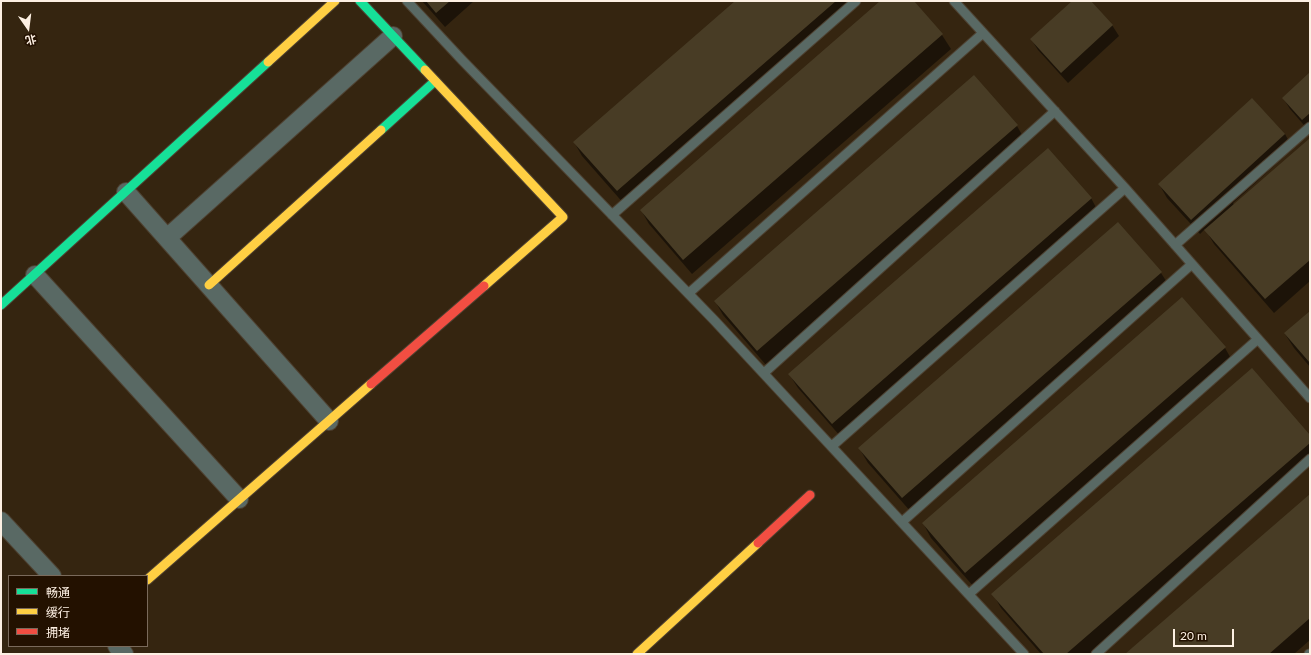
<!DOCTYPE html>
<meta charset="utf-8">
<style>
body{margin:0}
#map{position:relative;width:1311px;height:655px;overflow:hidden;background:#352510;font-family:Lato,"Noto Sans SC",sans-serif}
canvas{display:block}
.frame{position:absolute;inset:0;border:2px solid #fdf0e3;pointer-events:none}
.legend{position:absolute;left:8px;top:575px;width:140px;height:72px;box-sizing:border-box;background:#231100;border:1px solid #7a6a5b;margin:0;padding:5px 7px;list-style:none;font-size:12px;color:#fdf0e3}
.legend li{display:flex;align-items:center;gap:8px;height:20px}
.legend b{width:20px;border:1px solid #7a6a5b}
.north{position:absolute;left:8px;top:8px;width:40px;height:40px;-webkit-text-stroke:3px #231100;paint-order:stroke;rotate:166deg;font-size:11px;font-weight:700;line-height:16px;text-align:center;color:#fdf0e3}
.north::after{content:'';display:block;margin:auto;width:14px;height:18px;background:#fdf0e3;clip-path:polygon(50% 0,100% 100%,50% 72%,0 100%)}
.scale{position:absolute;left:1173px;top:629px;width:61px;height:18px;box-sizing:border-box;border:2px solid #fdf0e3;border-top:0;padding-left:5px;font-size:12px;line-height:14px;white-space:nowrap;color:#fdf0e3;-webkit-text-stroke:3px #231100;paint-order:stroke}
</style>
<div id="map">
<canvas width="1311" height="655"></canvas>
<div class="frame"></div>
<ul class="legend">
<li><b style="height:5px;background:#16e098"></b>畅通</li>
<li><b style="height:5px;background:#ffcf43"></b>缓行</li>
<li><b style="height:5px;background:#f24e42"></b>拥堵</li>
</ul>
<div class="north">北</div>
<div class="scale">20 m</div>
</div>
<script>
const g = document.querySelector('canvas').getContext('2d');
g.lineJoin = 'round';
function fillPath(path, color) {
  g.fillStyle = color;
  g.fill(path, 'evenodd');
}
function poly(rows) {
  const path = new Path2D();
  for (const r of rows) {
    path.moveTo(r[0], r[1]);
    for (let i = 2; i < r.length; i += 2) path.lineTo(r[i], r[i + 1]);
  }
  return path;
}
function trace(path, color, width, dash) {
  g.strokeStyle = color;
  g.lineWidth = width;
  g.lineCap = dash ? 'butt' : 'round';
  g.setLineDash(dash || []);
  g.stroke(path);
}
fillPath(poly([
 [422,1,474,1,445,27],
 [736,1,861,1,625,205,582,156,574,142],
 [882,1,913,1,942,35,951,49,692,274,649,224,641,210],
 [1074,1,1090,1,1112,25,1119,36,1068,83,1038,50,1031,39],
 [1310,74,1310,130,1309,131,1290,109,1283,98],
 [1017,126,1025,140,766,365,723,315,715,301],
 [1285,134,1293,149,1233,203,1234,205,1310,139,1310,281,1274,313,1214,244,1205,229,1200,234,1167,198,1159,184],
 [1091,198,1099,213,841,437,798,388,789,374],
 [1161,273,1170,287,911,512,868,463,859,448],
 [1310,312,1310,367,1294,348,1285,334],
 [1225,348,1233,362,974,587,931,538,923,523],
 [1310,437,1310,464,1091,654,1041,654,1001,608,993,594],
 [1310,495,1310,640,1294,654,1127,654]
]), '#0007');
fillPath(poly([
 [426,1,450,1,436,13],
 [735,1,836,1,617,191,573,142],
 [880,1,914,1,943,34,683,260,640,210],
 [1072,1,1091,1,1113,25,1061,73,1030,39],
 [1310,72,1310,113,1302,120,1282,98],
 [974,75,1018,125,757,351,714,301],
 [1252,98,1285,134,1191,220,1158,184],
 [1310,138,1310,260,1265,299,1204,230],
 [1048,148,1092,198,832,424,788,374],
 [1118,222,1162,272,902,498,858,448],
 [1182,297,1226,347,965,573,922,523],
 [1310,311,1310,363,1284,333],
 [1252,368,1310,435,1310,443,1066,654,1044,654,991,594],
 [1310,494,1310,618,1269,654,1125,654]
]), '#483c25');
const lane = poly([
 [407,1,462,60,714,320,1024,654],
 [954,1,1125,188,1310,398],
 [612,215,856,1],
 [1175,245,1310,127],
 [689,293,983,33],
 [764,373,1055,111],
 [832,446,1125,188],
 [902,522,1192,264],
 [969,594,1258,339],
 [1096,654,1310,459],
 [1309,654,1310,654]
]);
const street = poly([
 [126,192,329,421],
 [167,238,393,36],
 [35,275,239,499],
 [1,521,52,576],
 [117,646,124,654]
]);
const fast = poly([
 [360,1,425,70],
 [381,130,435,81],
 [1,305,268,62]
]);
const slow = poly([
 [268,62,335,1],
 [425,70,563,217,484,286],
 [209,285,381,130],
 [147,580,371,384],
 [637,654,758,543]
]);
const jam = poly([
 [371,384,484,286],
 [758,543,810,495]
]);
trace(lane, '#4e4131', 11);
trace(street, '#4e4131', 20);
trace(fast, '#4e4131', 11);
trace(slow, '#4e4131', 11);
trace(jam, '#4e4131', 11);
trace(lane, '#596964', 9);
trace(street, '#596964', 18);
trace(fast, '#16e098', 9);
trace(slow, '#ffcf43', 9);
trace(jam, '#f24e42', 9);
</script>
